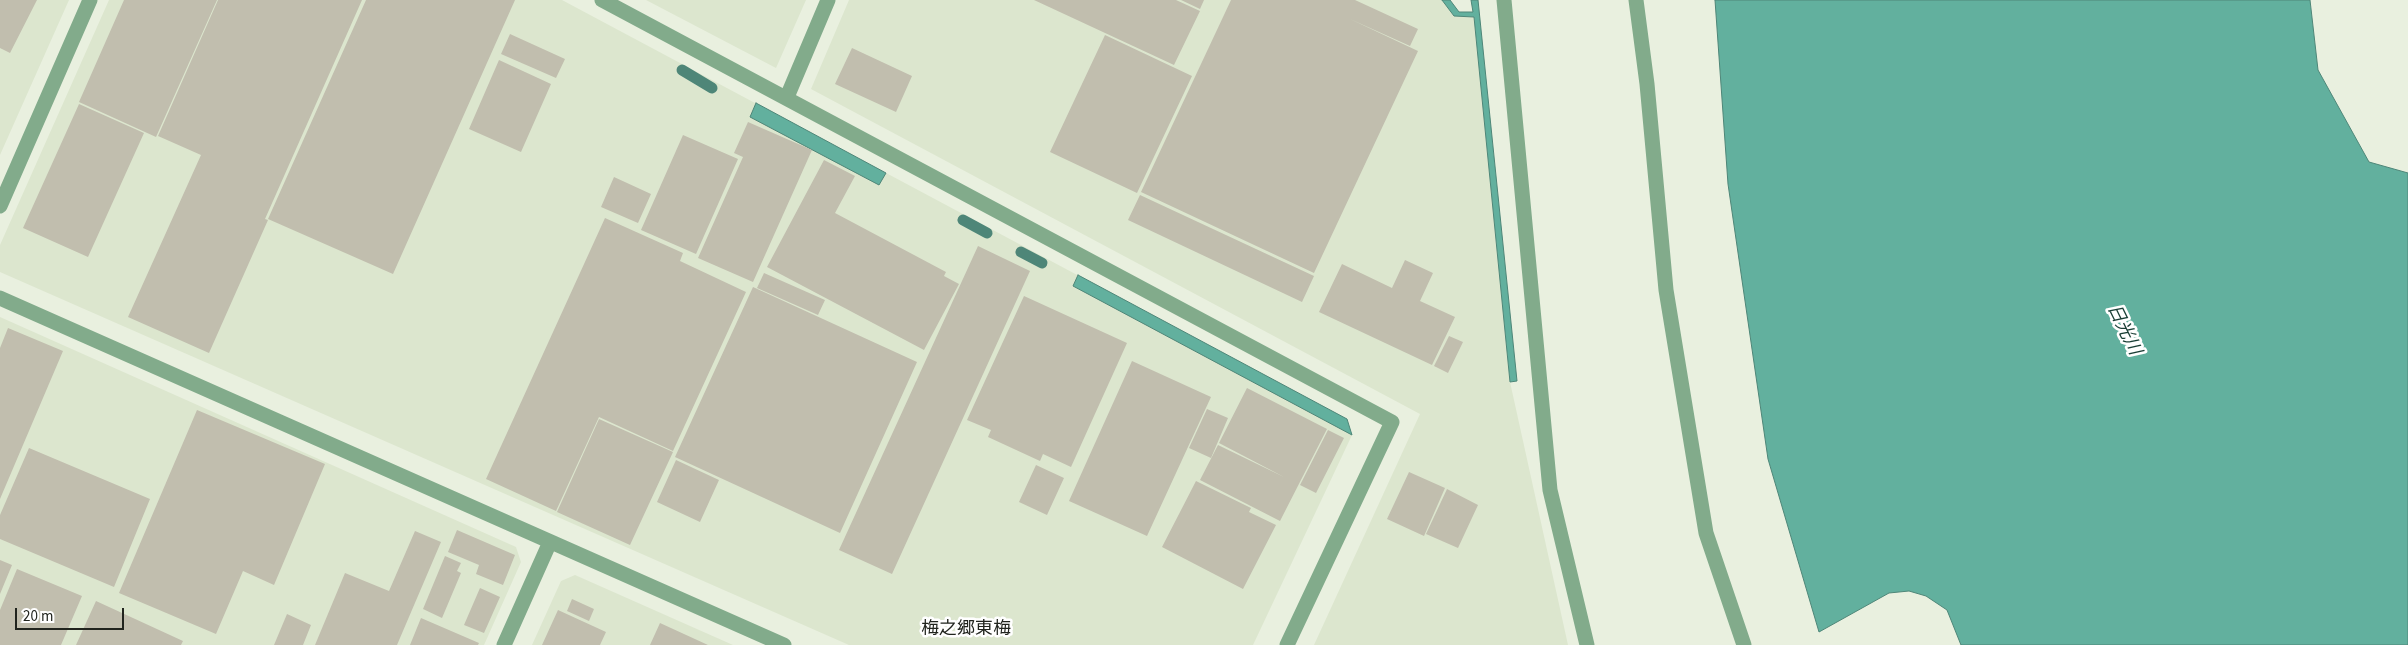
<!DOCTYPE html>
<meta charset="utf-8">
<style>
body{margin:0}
#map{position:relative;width:2408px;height:645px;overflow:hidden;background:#e9f0df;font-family:"Source Sans 3",sans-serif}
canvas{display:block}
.scale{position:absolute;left:15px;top:608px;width:109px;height:22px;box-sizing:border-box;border:2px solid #21241e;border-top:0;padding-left:6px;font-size:15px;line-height:18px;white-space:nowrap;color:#21241e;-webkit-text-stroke:4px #fff;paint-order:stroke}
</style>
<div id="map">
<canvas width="2408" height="645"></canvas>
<div class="scale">20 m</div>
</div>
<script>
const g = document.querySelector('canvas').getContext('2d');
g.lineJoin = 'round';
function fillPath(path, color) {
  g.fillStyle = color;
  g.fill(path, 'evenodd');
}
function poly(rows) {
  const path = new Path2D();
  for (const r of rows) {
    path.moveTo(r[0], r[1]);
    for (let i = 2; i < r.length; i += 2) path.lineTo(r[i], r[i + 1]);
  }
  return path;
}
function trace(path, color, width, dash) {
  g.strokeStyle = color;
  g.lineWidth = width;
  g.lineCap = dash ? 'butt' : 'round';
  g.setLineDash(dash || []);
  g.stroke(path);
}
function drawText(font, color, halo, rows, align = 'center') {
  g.font = font + ' "Source Sans 3","Noto Sans JP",sans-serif';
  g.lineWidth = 5;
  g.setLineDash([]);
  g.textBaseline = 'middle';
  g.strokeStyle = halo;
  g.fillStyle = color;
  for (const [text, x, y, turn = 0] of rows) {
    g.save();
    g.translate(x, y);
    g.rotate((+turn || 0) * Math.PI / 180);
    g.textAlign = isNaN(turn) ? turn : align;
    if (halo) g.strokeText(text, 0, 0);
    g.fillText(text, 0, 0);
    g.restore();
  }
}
fillPath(poly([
 [0,0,69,0,0,155],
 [109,0,562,0,1347,419,1352,435,1253,645,849,645,0,272,0,245],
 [646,0,806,0,776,68],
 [849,0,1442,0,1454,16,1474,17,1510,382,1568,645,1314,645,1420,414,811,89],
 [0,317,516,547,521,562,484,645,0,645],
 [575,575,733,645,532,645,561,581]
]), '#dce6ce');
const water = poly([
 [1442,0,1450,0,1459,12,1473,12,1471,0,1478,0,1517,381,1510,382,1474,17,1454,16,1442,0],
 [1715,0,2310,0,2318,70,2369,162,2408,173,2408,645,1961,645,1947,610,1926,596,1909,591,1889,593,1819,632,1768,459,1728,184,1715,0],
 [756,103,886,173,879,185,750,117,756,103],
 [1078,275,1347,419,1352,435,1073,286,1078,275]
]);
fillPath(water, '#62b09e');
trace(water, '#4e8678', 1);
trace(poly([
 [682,70,712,88],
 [963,220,987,233],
 [1021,252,1042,263]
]), '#4e8678', 11);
fillPath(poly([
 [0,0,37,0,10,53,0,48],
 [124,0,217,0,156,137,79,102],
 [218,0,269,0,225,99,269,0,362,0,265,219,268,220,209,353,128,317,201,155,158,136],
 [366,0,515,0,393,274,268,219],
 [1034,0,1176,0,1200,11,1174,65],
 [1181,0,1204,0,1200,9],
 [1231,0,1355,0,1418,29,1410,46,1350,19,1418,51,1314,273,1141,192],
 [510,34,565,59,556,78,501,54],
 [1105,35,1192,76,1137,193,1050,152],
 [852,48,912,76,896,112,835,84],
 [499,60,551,84,521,152,469,129],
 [79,104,144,133,88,257,23,228],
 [748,122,812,150,753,282,698,258,743,157,734,153],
 [683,135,738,159,696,254,641,230],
 [824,160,855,176,835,213,946,272,944,276,959,284,924,350,767,267],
 [614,177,651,194,638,223,601,207],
 [1140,195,1314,276,1302,302,1128,220],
 [605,218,683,253,680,261,746,292,673,451,599,417,556,511,486,479],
 [978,246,1030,271,892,574,839,550],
 [1405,260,1433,273,1420,301,1455,317,1432,365,1319,312,1342,264,1392,288],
 [764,273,825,300,818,315,757,288],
 [753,287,917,362,840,533,675,457],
 [1024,296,1127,343,1071,467,1043,454,1040,461,988,437,991,430,967,420],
 [8,328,63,351,0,499,0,348],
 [1449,336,1463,342,1448,373,1434,366],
 [1132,361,1211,397,1147,536,1069,501],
 [1247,388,1327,429,1280,521,1200,480,1218,445,1284,477,1219,443],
 [1207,409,1228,418,1211,458,1189,448],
 [197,410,325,464,274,585,243,571,216,634,119,593],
 [599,419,673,452,630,545,557,512],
 [1328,430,1344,438,1316,493,1300,485],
 [29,448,150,499,114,587,0,539,0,515],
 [676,460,719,480,700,522,657,502],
 [1036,465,1064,478,1047,515,1019,502],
 [1409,472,1445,488,1424,536,1387,519],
 [1196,481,1251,508,1249,512,1276,525,1243,589,1162,547],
 [1447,489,1478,505,1458,548,1426,534],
 [457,530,515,555,503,585,476,574,479,565,448,552],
 [415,531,441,542,397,645,315,645,345,573,389,591],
 [445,556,461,563,457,571,461,573,442,618,423,609],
 [0,560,12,565,0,594],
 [17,569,82,596,61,645,0,645,0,610],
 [480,588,500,597,484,633,464,625],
 [572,599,594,609,589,621,567,611],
 [96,601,183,641,181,645,76,645],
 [558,610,606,632,600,645,542,645],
 [287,614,311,625,303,645,274,645],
 [421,618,479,643,478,645,410,645],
 [660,623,708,645,650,645]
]), '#c1beae');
trace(poly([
 [602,0,1392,422,1287,645],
 [1504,0,1550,490,1587,645],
 [1636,0,1647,84,1666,290,1706,533,1744,645],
 [787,97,828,0],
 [0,206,90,0],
 [0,298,784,645],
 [504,645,550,542]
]), '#82ab8b', 15);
drawText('italic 18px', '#193e35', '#fff', [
 ["日光川",2123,330,64]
]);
drawText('18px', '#21241e', '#fff', [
 ["梅之郷東梅",966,630]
]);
</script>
